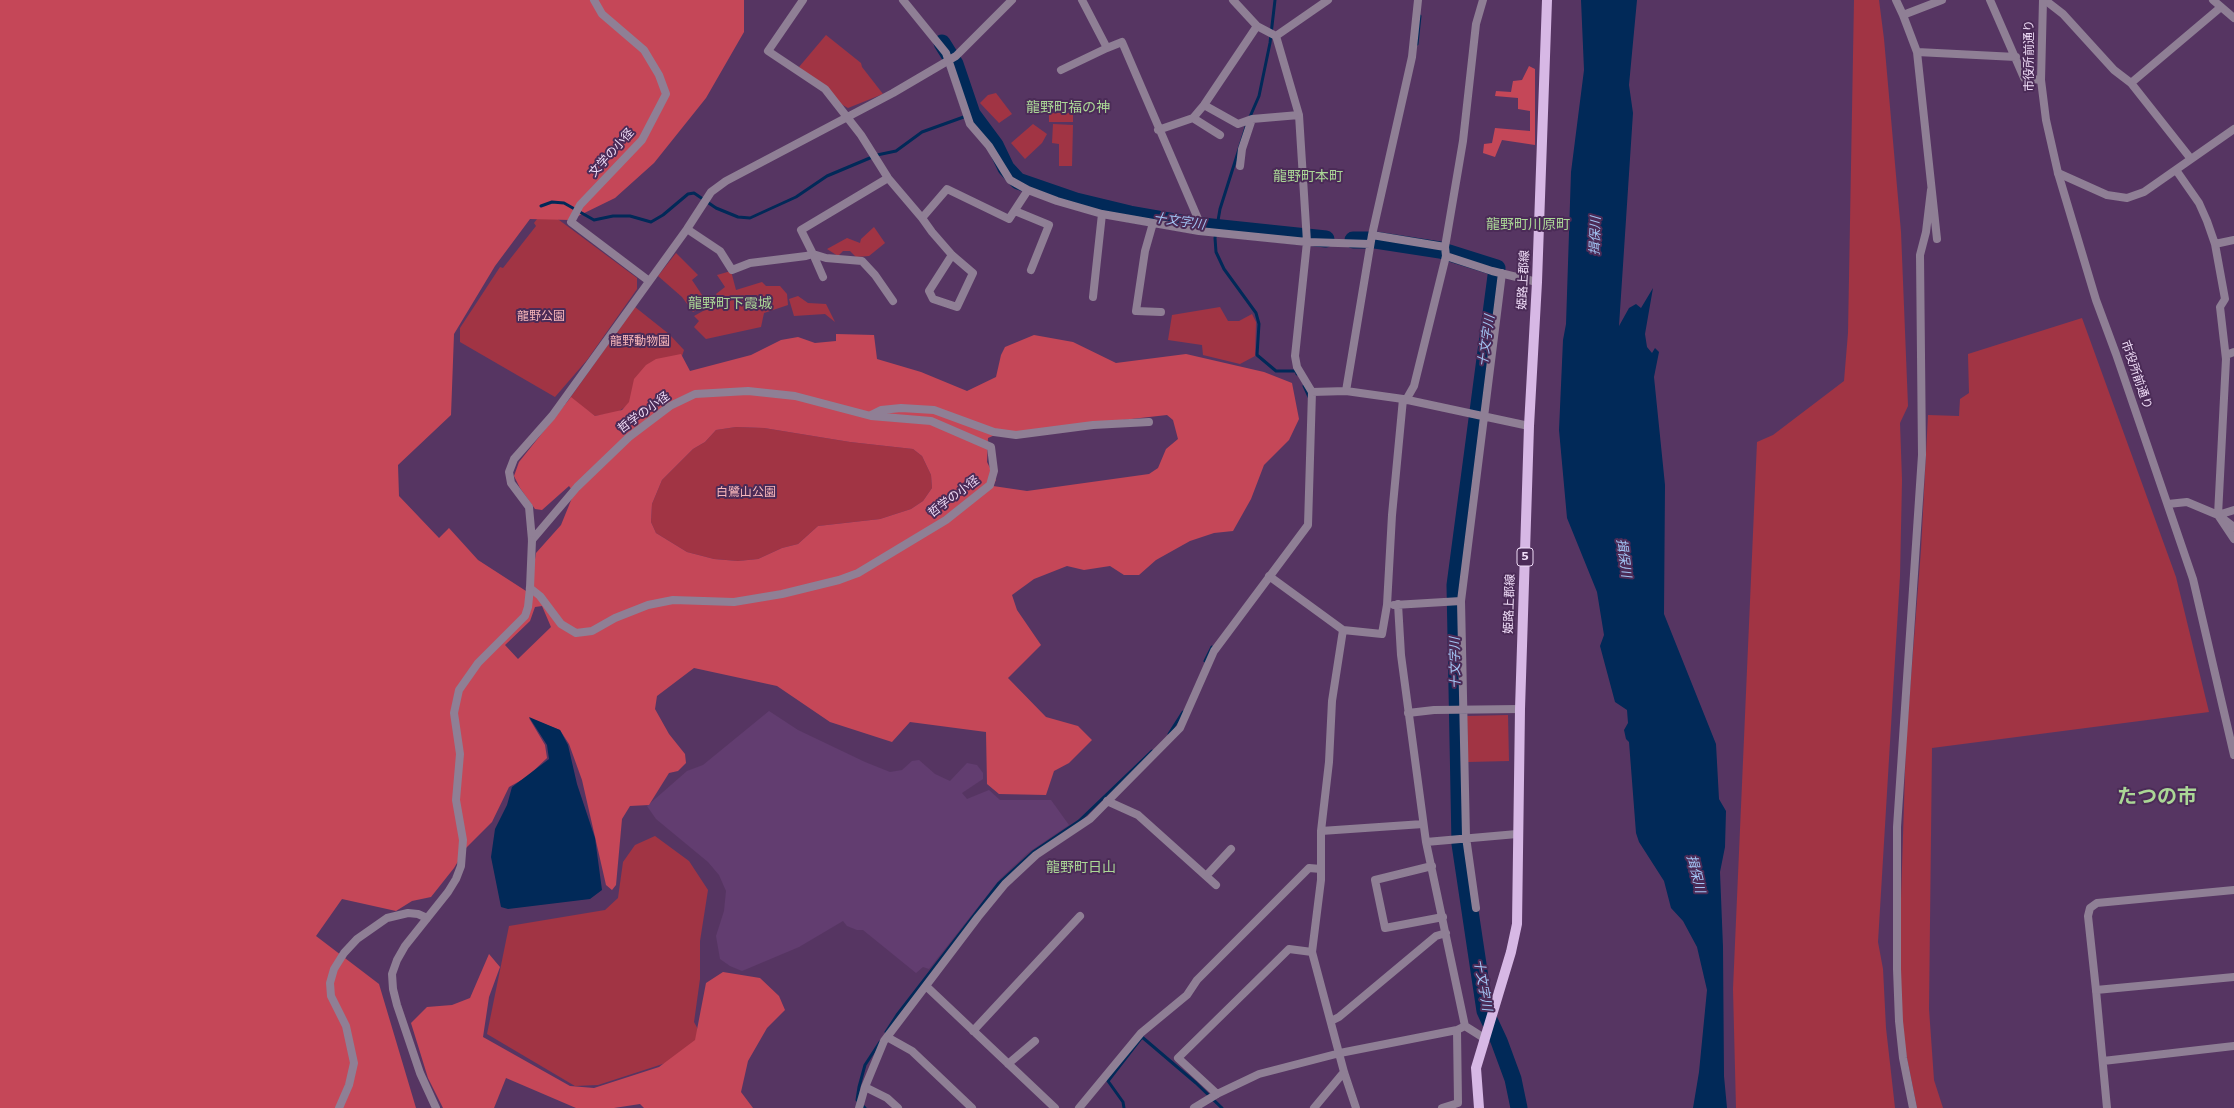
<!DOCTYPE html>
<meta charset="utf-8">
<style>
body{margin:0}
canvas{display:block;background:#563562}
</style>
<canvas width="2234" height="1108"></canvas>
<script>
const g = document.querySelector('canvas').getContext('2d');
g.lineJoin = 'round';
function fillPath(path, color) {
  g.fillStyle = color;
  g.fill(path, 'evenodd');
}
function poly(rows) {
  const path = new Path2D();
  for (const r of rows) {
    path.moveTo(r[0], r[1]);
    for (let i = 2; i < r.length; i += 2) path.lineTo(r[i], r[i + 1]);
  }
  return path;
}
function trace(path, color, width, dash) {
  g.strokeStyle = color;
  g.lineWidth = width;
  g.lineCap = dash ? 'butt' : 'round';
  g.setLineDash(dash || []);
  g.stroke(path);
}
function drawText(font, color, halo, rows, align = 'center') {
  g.font = font + ' "DejaVu Sans","Noto Sans JP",sans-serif';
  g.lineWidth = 4;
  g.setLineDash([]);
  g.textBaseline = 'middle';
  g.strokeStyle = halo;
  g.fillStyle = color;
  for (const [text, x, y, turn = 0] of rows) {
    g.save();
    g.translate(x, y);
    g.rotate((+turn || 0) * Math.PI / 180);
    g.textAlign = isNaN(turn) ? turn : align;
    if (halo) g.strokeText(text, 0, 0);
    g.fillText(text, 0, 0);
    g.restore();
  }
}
fillPath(poly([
 [769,711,798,730,865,762,890,772,902,770,912,761,919,760,935,774,950,781,967,763,977,765,983,773,983,779,962,793,967,799,989,790,1000,800,1051,800,1069,825,1029,852,1000,879,929,969,923,967,916,973,863,930,857,930,847,926,843,921,799,947,742,971,730,966,720,959,716,936,724,911,726,891,719,875,708,862,656,819,647,806,687,771,703,765]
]), '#623d70');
fillPath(poly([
 [1854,0,1879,0,1884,39,1901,232,1908,406,1900,423,1902,480,1900,576,1878,942,1883,969,1886,1028,1895,1108,1736,1108,1733,989,1757,442,1773,435,1844,381,1848,333],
 [826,35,861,63,862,67,883,94,848,108,839,103,799,67],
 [996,93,1012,114,999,123,980,103,988,95],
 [1049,113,1073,113,1073,122,1049,122],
 [1033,124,1047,134,1042,143,1025,159,1011,143],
 [1053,124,1073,125,1072,166,1059,166,1059,144,1052,143],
 [546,207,555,217,637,278,637,289,587,360,555,397,460,342,460,328,500,267,503,268,536,226,534,223],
 [874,227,885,243,869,256,856,257,850,251,843,251,838,256,827,249,847,238,860,243,861,239],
 [676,253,698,275,692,280,708,304,693,312,682,297,658,276],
 [731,271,736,290,762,282,766,286,780,286,787,294,788,305,764,313,761,327,706,339,694,327,699,321,694,316,721,301,716,294,725,287,717,275],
 [798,296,808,303,826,304,835,322,825,314,794,316,789,299],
 [635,307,669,334,684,350,682,356,629,404,618,412,595,416,570,398],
 [1220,307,1228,321,1239,321,1252,314,1256,322,1255,356,1240,364,1203,355,1202,345,1168,340,1172,315],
 [2082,318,2176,577,2209,712,1932,748,1929,1009,1934,1080,1943,1108,1917,1108,1905,1048,1900,996,1900,930,1906,741,1921,550,1928,415,1959,416,1960,399,1969,393,1968,354],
 [736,427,764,428,850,442,913,449,922,456,931,475,932,488,923,501,911,509,880,519,818,526,798,544,782,548,758,559,738,561,714,559,687,552,656,533,651,522,652,504,662,480,693,449,705,442,716,430],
 [1508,715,1509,761,1468,762,1467,716],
 [655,836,689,861,708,890,700,941,700,979,694,1022,701,1035,675,1060,598,1085,575,1086,487,1034,509,926,605,910,618,898,623,862,635,845]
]), '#a13444');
fillPath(poly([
 [0,0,744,0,744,32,706,98,654,163,615,198,570,220,530,219,495,266,454,334,451,415,398,465,399,496,439,538,449,528,478,560,526,591,533,572,536,553,561,525,574,493,569,486,542,510,535,509,520,488,514,476,519,462,571,397,595,416,622,410,629,402,634,379,646,365,656,359,681,354,690,371,751,355,781,340,798,337,815,343,836,341,836,334,874,335,877,359,921,372,967,391,996,377,1001,355,1005,347,1034,335,1073,342,1116,363,1186,354,1264,372,1292,383,1299,419,1289,440,1264,465,1251,499,1233,531,1214,533,1190,541,1156,560,1139,575,1124,575,1110,566,1084,570,1067,566,1034,579,1012,595,1017,610,1041,645,1008,678,1046,717,1078,726,1092,740,1069,763,1054,771,1046,795,999,794,987,784,986,732,910,722,892,742,830,722,777,686,694,668,657,696,655,709,669,734,685,754,686,763,678,771,669,773,649,805,630,806,622,819,616,885,612,890,606,885,582,780,569,744,560,730,529,718,545,745,547,758,527,777,509,787,492,822,466,848,454,868,431,897,412,901,396,911,342,899,316,936,379,984,416,1108,0,1108],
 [1167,415,1173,420,1178,439,1166,449,1158,468,1149,474,1027,491,993,486,996,480,987,462,988,438,997,434],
 [736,427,764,428,850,442,913,449,922,456,931,475,932,488,923,501,911,509,880,519,818,526,798,544,782,548,758,559,738,561,714,559,687,552,656,533,651,522,652,504,662,480,693,449,705,442,716,430],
 [542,606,551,627,518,659,505,645,530,621,535,607],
 [1529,66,1535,69,1535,145,1502,140,1495,157,1483,153,1484,144,1492,143,1495,128,1530,131,1530,111,1518,109,1518,98,1495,96,1496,91,1511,92,1513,81,1522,80],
 [489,954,500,967,489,997,483,1037,570,1086,594,1088,659,1067,695,1040,706,983,723,972,760,978,779,996,785,1010,767,1028,748,1061,741,1092,753,1108,644,1108,640,1104,614,1108,576,1108,506,1078,494,1108,443,1108,428,1078,411,1023,427,1007,452,1005,470,998]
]), '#c54758');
fillPath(poly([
 [1581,0,1637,0,1629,85,1633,113,1619,326,1629,308,1636,304,1641,308,1653,288,1645,334,1647,347,1652,353,1655,348,1659,352,1654,377,1665,485,1664,614,1716,744,1719,799,1726,811,1725,847,1720,872,1723,947,1724,1076,1727,1108,1693,1108,1699,1072,1707,990,1697,947,1683,921,1671,908,1664,881,1639,842,1636,833,1629,742,1626,739,1624,730,1628,723,1627,710,1615,702,1600,646,1604,635,1597,592,1567,518,1559,430,1563,340,1566,324,1571,172,1584,70],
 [529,717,560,730,568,745,577,784,595,838,602,890,590,899,508,909,501,907,491,857,495,829,507,805,512,787,549,759,547,745]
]), '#012958');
trace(poly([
 [1417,44,1420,16],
 [1249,119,1259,96,1270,43,1275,0],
 [1247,124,1220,209,1215,238,1216,252,1224,269,1256,313,1259,324,1257,355,1276,371,1296,371,1297,374],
 [541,206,552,202,564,203,594,220,613,216,630,216,651,222,663,215,688,194,694,193,716,208,738,217,750,218,796,197,827,176,877,155,896,151,922,132,972,114],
 [1304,386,1309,397],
 [1205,661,1212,647],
 [1169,734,1183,712],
 [886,1032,897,1015,999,883,1033,852,1079,821,1152,751],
 [865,1108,857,1100,859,1087,865,1065,880,1042],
 [1124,1108,1123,1102,1108,1081,1142,1037,1196,1083,1222,1108]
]), '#012958', 3);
trace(poly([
 [942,43,955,64,972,114,995,145,1006,168,1018,181,1076,201,1130,214,1193,225,1326,239],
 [1353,240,1375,240,1440,250,1497,268,1455,585,1460,844,1485,1011,1499,1041,1513,1079,1519,1108]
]), '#012958', 17);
trace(poly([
 [594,0,602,14,644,50,659,75,666,94,642,140,580,205,571,222,649,281],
 [803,0,768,51,825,89,861,135,888,178,922,218,947,189,1009,219,1028,190],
 [903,0,946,53,970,124,989,146,1010,180,1028,190,1057,201,1102,214,1199,231,1307,242,1370,244],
 [1082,0,1107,48,1122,42,1199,221,1199,231],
 [1896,0,1903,15],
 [1990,0,2024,78,2041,80],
 [2045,0,2063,14,2114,70,2131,83,2191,159],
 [2213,0,2234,18],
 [1276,36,1328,0],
 [1917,52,1903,15,1942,0],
 [1061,70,1107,48],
 [2131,83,2221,7],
 [1204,105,1238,124,1252,119],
 [1193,118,1220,135],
 [1158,130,1193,118,1204,105,1257,26],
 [1240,166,1242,149,1252,119,1299,115],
 [2176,170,2199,203,2207,221,2215,244,2225,299,2220,307,2226,359,2218,515,2234,539],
 [2058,173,2107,195,2127,198,2144,192,2234,129],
 [1015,211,1049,225,1031,270],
 [922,218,932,232,952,255,973,273,957,307,933,299,929,291,952,255],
 [1153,223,1145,251,1136,311,1161,312],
 [687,229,720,251,732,270,750,263,806,256,813,254,801,230,888,178],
 [1372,235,1445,247],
 [1937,239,1917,52,2016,57],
 [2215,244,2234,240],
 [813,254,826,258,862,261,875,275,893,301],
 [813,254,823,277],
 [1446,256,1492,271,1537,282],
 [1093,297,1102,214],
 [2226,355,2234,352],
 [1346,391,1372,235,1412,57,1418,0],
 [1312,392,1346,391,1403,399,1529,426],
 [1406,400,1414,386,1446,256,1445,247,1463,141,1476,24,1483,0],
 [871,415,881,410,901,408,934,410,994,432,1016,435,1093,425,1149,422],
 [2168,504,2187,502,2218,515,2234,527],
 [2218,515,2234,510],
 [532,540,529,507,511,483,509,472,514,459,552,416,687,229,711,192,726,181,893,93,956,56,1012,0],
 [1269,576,1343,630,1382,634,1387,605,1392,515,1403,399],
 [530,588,540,596,561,624,576,633,592,631,615,618,648,605,673,600,734,602,782,594,839,580,858,573,946,520,990,485,994,471,991,447,931,421,871,416,795,396,748,391,695,394,670,406,629,437,577,487,532,540],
 [1398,604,1401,655,1426,842,1465,1026,1484,1038],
 [1394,605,1461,601],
 [1343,630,1332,701,1329,762,1321,831,1321,880,1312,952,1344,1072,1356,1108],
 [1408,713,1434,710,1520,709],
 [1107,801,1138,815,1216,885],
 [1321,831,1423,824],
 [1426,842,1517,834],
 [1432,866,1375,880,1385,928,1443,917],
 [1206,876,1231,849],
 [1476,908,1466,837,1461,601,1502,273],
 [926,986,1055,1108],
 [1331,1021,1339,1017,1436,936,1446,933],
 [973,1031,1080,916],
 [887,1037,912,1051,972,1108],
 [2103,1061,2234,1046],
 [1008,1064,1035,1041],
 [865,1087,887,1098,898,1108],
 [1217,1094,1178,1058,1289,949,1312,952],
 [339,1108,349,1085,354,1063,346,1026,331,996,330,983,334,969,344,953,357,939,387,918,408,913,418,914,427,918],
 [859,1108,865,1087,884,1041,978,917,1005,884,1036,855,1090,819,1180,728,1214,651,1308,525,1312,392,1297,367,1295,356,1307,242,1299,115,1276,36,1257,26,1233,0],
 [1079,1108,1141,1033,1187,995,1197,980,1309,868,1321,869],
 [1194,1108,1217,1094,1259,1074,1340,1053,1457,1030,1465,1026],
 [1314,1108,1344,1072],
 [1442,1108,1458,1103,1457,1030],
 [1913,1108,1903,1058,1899,1021,1897,969,1897,827,1922,455,1920,255,1926,232,1931,190],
 [2107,1108,2096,990,2234,977]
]), '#8f7f95', 8);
trace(poly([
 [2043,0,2041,80,2046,120,2058,173,2096,300,2116,354,2193,579,2234,755],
 [2096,990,2088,916,2090,908,2097,903,2234,890],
 [436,1108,420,1073,397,1005,393,989,392,974,397,960,405,946,448,892,456,879,461,866,463,840,456,800,460,754,454,713,459,690,478,663,525,616,528,607,530,588,532,540]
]), '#8f7f95', 8);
trace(poly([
 [1479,1108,1476,1068,1511,952,1517,924,1520,709,1529,426,1537,282,1547,0]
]), '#d7b8e5', 10);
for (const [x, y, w] of [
 [1525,557,16]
]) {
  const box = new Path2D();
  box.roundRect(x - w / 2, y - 9, w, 18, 3);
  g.fillStyle = '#4b2b57';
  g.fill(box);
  trace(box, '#efdcf7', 1);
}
drawText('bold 11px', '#efdcf7', null, [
 ["5",1525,557]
]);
drawText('12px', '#efdcf7', '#4b2b57', [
 ["市役所前通り",2030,56,-90],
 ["文学の小径",612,153,-48],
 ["姫路上郡線",1524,280,-87],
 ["市役所前通り",2136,375,71],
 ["哲学の小径",644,413,-36],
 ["哲学の小径",954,497,-37],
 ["姫路上郡線",1510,604,-88]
]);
drawText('12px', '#f8b7ba', '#4b2b57', [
 ["龍野公園",541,317],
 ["龍野動物園",640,342],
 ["白鷺山公園",746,493]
]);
drawText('italic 13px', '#a2c4f3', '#4b2b57', [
 ["十文字川",1179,222,8],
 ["揖保川",1596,236,-88],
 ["十文字川",1487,341,-82],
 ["揖保川",1623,558,82],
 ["十文字川",1456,663,-91],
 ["揖保川",1695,874,76],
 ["十文字川",1482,985,80]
]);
drawText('14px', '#abd796', '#4b2b57', [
 ["龍野町福の神",1068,108],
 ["龍野町本町",1308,177],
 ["龍野町川原町",1528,225],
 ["龍野町下霞城",730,304],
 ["龍野町日山",1081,868]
]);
drawText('bold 20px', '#abd796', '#4b2b57', [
 ["たつの市",2157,798]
]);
</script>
